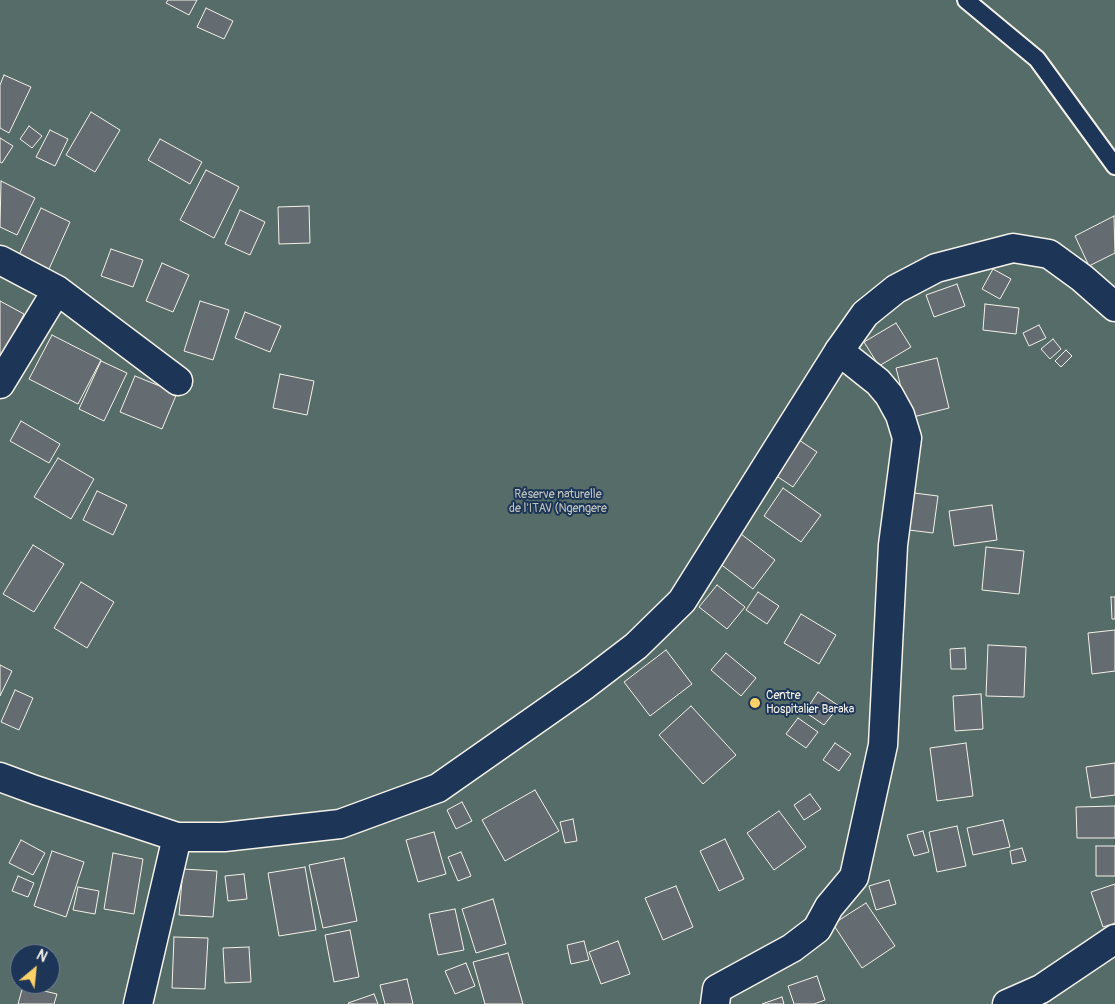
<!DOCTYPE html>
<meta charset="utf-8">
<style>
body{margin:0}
#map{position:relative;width:1115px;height:1004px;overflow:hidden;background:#2b405c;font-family:Pangolin,sans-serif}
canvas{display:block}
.north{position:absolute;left:10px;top:944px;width:50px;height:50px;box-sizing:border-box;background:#1d3557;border:1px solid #738091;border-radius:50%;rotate:28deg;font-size:14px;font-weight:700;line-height:20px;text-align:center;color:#f4f1e8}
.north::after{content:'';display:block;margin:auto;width:18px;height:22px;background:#ffd166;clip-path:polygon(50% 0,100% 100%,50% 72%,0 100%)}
</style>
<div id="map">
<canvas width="1115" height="1004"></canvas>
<div class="north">N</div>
</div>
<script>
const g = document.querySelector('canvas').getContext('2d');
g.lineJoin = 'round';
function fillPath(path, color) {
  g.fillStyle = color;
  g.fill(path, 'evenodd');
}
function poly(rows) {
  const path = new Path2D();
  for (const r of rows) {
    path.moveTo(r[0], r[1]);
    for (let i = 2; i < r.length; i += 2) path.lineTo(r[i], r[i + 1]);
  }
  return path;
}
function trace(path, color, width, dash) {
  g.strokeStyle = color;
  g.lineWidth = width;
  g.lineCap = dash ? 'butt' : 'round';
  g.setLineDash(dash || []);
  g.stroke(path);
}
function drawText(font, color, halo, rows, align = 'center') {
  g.font = font + ' Pangolin,sans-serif';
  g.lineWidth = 4;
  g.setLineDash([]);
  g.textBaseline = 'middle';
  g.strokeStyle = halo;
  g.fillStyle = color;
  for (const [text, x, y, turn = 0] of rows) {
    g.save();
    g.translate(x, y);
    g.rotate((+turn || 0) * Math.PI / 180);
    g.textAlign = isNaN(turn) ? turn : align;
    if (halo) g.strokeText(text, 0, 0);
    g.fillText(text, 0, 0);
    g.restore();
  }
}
fillPath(poly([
 [0,0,1115,0,1115,1004,0,1004],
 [20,954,50,954,50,984,20,984]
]), '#566c68');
const building = poly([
 [168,0,197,0,189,15,166,3,168,0],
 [206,8,233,21,224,39,197,27,206,8],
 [4,75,31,87,9,133,0,128,0,85,4,75],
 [91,112,120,130,95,172,66,155,91,112],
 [29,126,42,136,32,148,20,139,29,126],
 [50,130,68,139,55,166,36,157,50,130],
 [0,138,13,146,2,163,0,162,0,138],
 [160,139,202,162,190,184,148,160,160,139],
 [206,170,239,187,214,238,180,220,206,170],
 [1,181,35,198,17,235,0,227,1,181],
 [309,206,310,243,279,244,278,207,309,206],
 [41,208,70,222,49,269,19,255,41,208],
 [240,210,265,222,250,255,225,244,240,210],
 [1114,216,1115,253,1089,266,1075,236,1114,216],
 [111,249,143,260,133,287,101,276,111,249],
 [162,263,189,275,173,312,146,301,162,263],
 [993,269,1011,279,1000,299,982,289,993,269],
 [957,284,965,306,934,317,926,295,957,284],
 [0,301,24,314,2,356,0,355,0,301],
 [200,301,229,310,213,360,184,351,200,301],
 [985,304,1019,308,1016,334,983,330,985,304],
 [245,312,281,326,270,352,235,338,245,312],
 [896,323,911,347,879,366,864,342,896,323],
 [1039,325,1046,338,1029,346,1023,333,1039,325],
 [52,335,101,360,78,404,29,379,52,335],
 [1053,339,1061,349,1050,359,1041,349,1053,339],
 [1066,350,1072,356,1061,367,1055,361,1066,350],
 [937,358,949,408,909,418,896,368,937,358],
 [101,361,127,373,104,421,79,409,101,361],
 [280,374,314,381,307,415,273,408,280,374],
 [135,376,177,393,162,429,120,412,135,376],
 [21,421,60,444,49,463,10,441,21,421],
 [799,440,817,452,793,487,775,475,799,440],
 [58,458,94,479,71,519,34,497,58,458],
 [783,488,821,515,801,542,764,516,783,488],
 [97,491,127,505,113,535,83,520,97,491],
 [914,493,938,496,933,533,909,530,914,493],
 [992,505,997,540,954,546,949,511,992,505],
 [741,534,775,560,753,589,719,563,741,534],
 [33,545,64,564,34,612,3,594,33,545],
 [986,547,1024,551,1019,594,982,590,986,547],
 [81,582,114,602,87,648,54,628,81,582],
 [717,585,745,607,727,629,699,607,717,585],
 [758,592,779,606,767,624,746,610,758,592],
 [1111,597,1115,597,1115,619,1112,619,1111,597],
 [801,614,836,635,819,664,784,643,801,614],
 [1115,630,1115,671,1092,674,1088,633,1115,630],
 [988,645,1026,647,1024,697,986,696,988,645],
 [965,648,966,669,951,669,950,649,965,648],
 [666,650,692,684,650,716,624,682,666,650],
 [726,653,756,678,741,696,711,670,726,653],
 [0,665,12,671,0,696,0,665],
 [15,690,33,698,19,730,1,722,15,690],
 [818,692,839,706,824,725,805,712,818,692],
 [981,694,983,729,955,731,953,696,981,694],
 [691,706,736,755,703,784,659,735,691,706],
 [798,718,818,732,806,748,786,734,798,718],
 [835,743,851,754,839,771,823,760,835,743],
 [966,743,973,796,937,801,930,748,966,743],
 [1115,763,1115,795,1091,798,1086,767,1115,763],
 [535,790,559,831,505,861,482,820,535,790],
 [810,794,821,809,804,820,794,805,810,794],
 [462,802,472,821,456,829,447,810,462,802],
 [1115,806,1115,838,1077,838,1076,807,1115,806],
 [779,811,806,847,774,870,747,833,779,811],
 [573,819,577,841,565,843,560,822,573,819],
 [1003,820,1010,847,973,855,967,828,1003,820],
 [957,826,966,866,937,872,929,832,957,826],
 [923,831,929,852,914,856,907,835,923,831],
 [434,832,446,874,418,882,406,840,434,832],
 [725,839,744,879,719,891,700,851,725,839],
 [21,840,45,853,33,875,9,863,21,840],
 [1096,846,1115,846,1115,876,1096,876,1096,846],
 [1022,848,1026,861,1012,864,1010,851,1022,848],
 [52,851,84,862,66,917,34,906,52,851],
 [461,852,471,876,458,881,448,857,461,852],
 [113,853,143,859,134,914,104,909,113,853],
 [344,858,357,921,323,928,309,865,344,858],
 [305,867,316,930,279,936,268,873,305,867],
 [183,869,217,871,213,917,179,915,183,869],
 [244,874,247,899,228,901,225,876,244,874],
 [18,876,34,883,28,897,12,891,18,876],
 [889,880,896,904,876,910,869,886,889,880],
 [1115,884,1115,923,1103,927,1091,892,1115,884],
 [676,886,693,927,663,940,645,898,676,886],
 [78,887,99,891,95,914,73,910,78,887],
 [493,899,506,944,476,953,462,909,493,899],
 [866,903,895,946,862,968,833,924,866,903],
 [455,909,464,950,438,955,429,914,455,909],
 [350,930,359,977,334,982,325,935,350,930],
 [174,937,208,938,205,989,172,988,174,937],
 [584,941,589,960,571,964,567,945,584,941],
 [618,941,630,974,601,984,589,952,618,941],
 [249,947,251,982,225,983,223,948,249,947],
 [508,953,523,1004,485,1004,473,962,508,953],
 [466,963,475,986,455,994,445,971,466,963],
 [817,976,825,1000,814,1004,794,1004,788,986,817,976],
 [407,979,413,1004,385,1004,380,985,407,979],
 [23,986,57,994,54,1004,18,1004,23,986],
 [374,994,378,1004,349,1004,348,1003,374,994],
 [782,997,784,1004,762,1004,782,997]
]);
fillPath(building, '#656c71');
trace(building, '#f4f1e8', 1);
const lane = poly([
 [966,0,1037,59,1115,166]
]);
const street = poly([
 [0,260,57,290,178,381],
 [0,384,57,290],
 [138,1004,177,837],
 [715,1004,717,989,792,948,817,929,829,907,854,877,883,745,893,545,907,438,900,415,889,395,878,382,839,351],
 [1007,1004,1041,989,1115,939]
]);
const secondary = poly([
 [0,777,35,790,177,837,224,837,340,824,438,788,585,685,636,646,682,601,839,351,865,314,896,289,936,268,1013,248,1049,254,1082,278,1115,307]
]);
trace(lane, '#f4f1e8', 20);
trace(street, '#f4f1e8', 31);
trace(secondary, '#f4f1e8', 31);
trace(lane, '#1d3557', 16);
trace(street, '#1d3557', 28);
trace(secondary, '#1d3557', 28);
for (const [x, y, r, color] of [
 [755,703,6,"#ffd166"]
]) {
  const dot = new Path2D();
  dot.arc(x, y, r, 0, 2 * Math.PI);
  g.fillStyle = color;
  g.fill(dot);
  trace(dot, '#1d3557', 2);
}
drawText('12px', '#bdc2bb', '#1d3557', [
 ["Réserve naturelle",558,495],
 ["de l'ITAV (Ngengere",558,509]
]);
drawText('12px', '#f4f1e8', '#1d3557', [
 ["Centre",766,696],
 ["Hospitalier Baraka",766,710]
], 'left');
</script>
